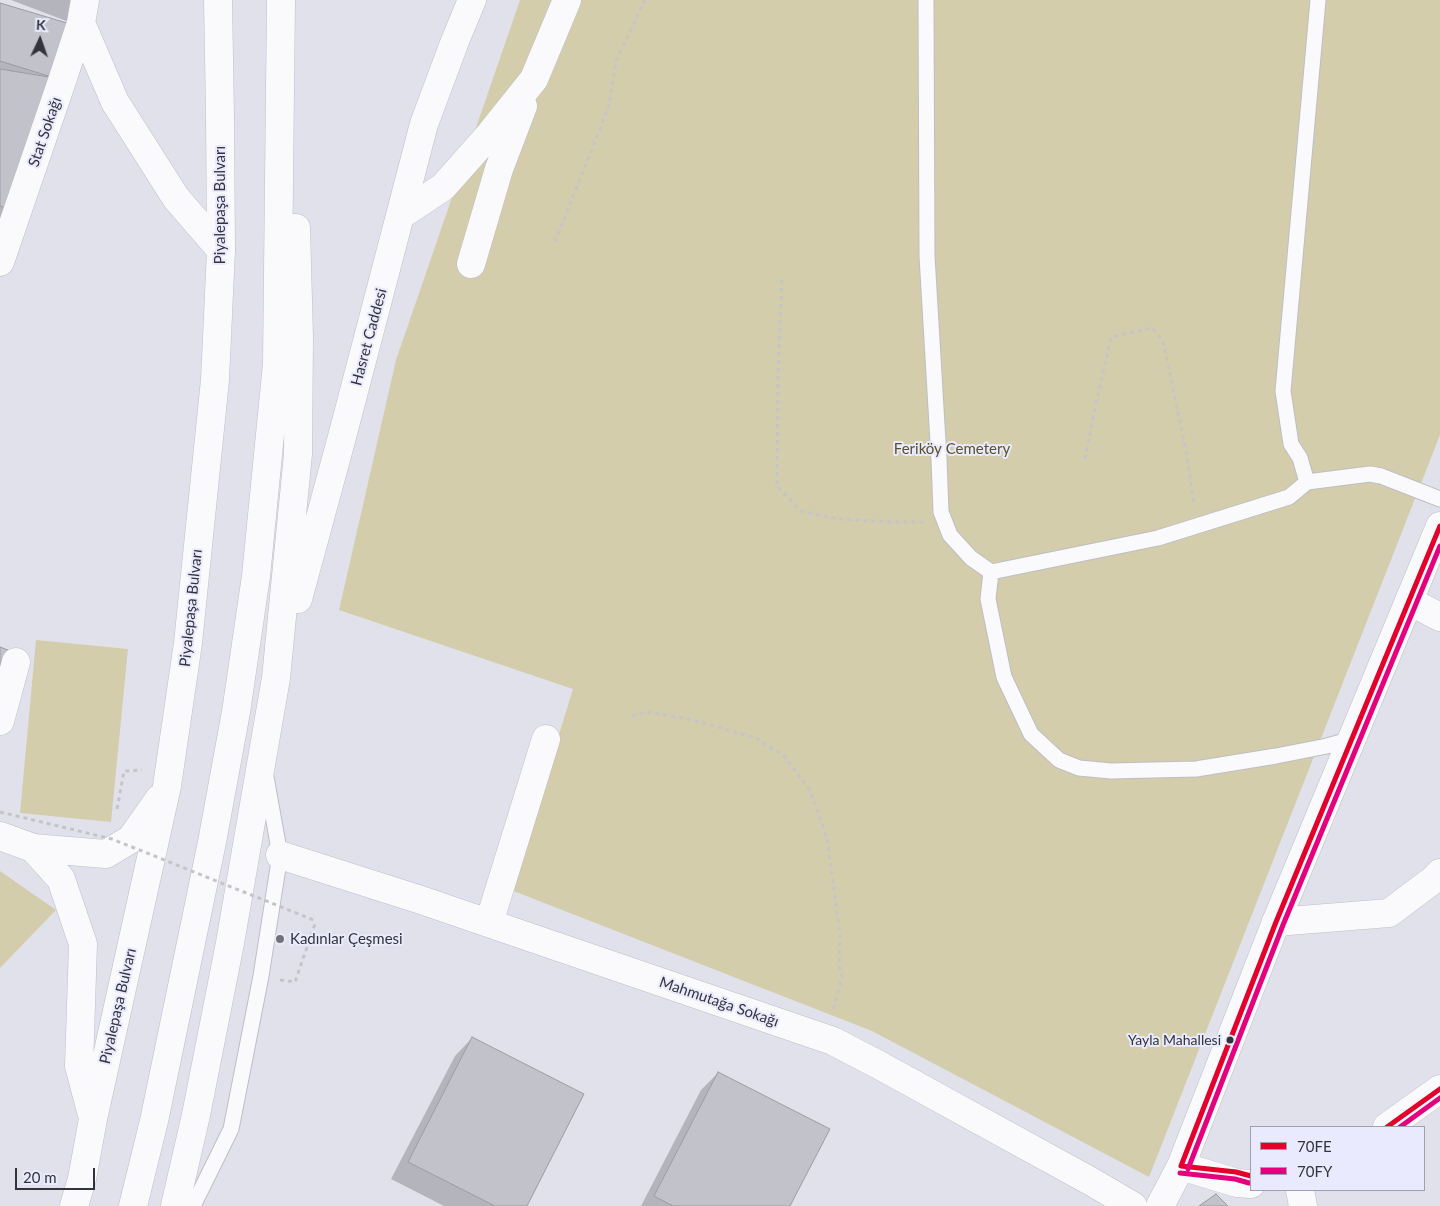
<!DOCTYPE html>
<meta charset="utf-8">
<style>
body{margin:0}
#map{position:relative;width:1440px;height:1206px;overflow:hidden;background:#e1e1ec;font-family:Lato,sans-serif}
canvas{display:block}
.legend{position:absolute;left:1250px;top:1126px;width:175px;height:65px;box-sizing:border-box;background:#e9eafe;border:1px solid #a0a1b0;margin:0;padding:6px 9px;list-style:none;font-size:15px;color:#33343b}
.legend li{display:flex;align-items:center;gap:10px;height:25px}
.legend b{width:25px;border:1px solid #a0a1b0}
.north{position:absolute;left:15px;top:15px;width:50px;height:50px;-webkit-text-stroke:4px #e9eafe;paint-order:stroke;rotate:3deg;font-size:14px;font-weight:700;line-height:20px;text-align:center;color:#33343b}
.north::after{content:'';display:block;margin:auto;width:18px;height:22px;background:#33343b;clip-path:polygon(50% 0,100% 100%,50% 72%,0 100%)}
.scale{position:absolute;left:15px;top:1168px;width:80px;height:22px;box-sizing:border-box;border:2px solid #33343b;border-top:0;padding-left:6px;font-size:15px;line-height:18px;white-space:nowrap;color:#33343b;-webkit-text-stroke:4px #e9eafe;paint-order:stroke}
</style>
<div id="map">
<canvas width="1440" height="1206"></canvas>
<ul class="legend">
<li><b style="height:6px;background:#e4002b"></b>70FE</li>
<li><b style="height:6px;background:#e5007d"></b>70FY</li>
</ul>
<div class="north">K</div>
<div class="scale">20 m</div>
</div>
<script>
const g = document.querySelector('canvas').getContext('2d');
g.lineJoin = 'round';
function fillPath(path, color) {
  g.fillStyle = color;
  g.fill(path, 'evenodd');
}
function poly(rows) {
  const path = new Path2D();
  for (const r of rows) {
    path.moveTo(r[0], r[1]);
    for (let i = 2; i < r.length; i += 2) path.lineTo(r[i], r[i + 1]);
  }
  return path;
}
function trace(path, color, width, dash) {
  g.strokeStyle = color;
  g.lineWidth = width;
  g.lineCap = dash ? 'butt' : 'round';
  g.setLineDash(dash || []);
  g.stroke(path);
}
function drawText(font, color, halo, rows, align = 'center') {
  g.font = font + ' Lato,sans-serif';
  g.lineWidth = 4;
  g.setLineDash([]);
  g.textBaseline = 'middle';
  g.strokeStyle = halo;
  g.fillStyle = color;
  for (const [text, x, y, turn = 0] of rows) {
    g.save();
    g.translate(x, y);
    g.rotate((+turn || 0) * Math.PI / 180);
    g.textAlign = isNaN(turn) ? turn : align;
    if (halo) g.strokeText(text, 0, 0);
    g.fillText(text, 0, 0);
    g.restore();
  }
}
fillPath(poly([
 [520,0,1440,0,1440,435,1149,1177,872,1031,511,890,573,689,339,610,396,360],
 [36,640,128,649,111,822,20,813],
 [0,871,56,910,0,968]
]), '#d4cdab');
fillPath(poly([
 [11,0,83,0,69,22],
 [0,4,75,26,0,228],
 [472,1038,525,1206,444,1206,391,1179,455,1056],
 [718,1073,789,1206,641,1206,701,1090]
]), '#0003');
const building = poly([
 [0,3,77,26,55,78,0,61,0,3],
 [0,69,55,78,18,212,0,206,0,69],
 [0,647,13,652,0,699,0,647],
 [472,1037,584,1094,527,1206,495,1206,408,1162,472,1037],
 [718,1072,830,1129,790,1206,673,1206,654,1196,718,1072],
 [1216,1194,1228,1206,1199,1206,1216,1194]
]);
fillPath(building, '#c1c2ca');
trace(building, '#9c9ca4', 1);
const lane = poly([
 [926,0,927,256,939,459,941,512,950,535,971,558,991,572],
 [1318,0,1283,391,1291,444,1300,458,1307,482,1289,497,1158,538,991,572,988,599,1004,677,1031,734,1059,760,1079,768,1111,771,1196,769,1276,756,1327,746,1352,739],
 [1307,482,1370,474,1381,476,1440,499],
 [193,1206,231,1129,261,976,280,855,266,777]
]);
const street = poly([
 [81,23,115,102,176,198,221,250],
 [401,215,443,187,490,134,534,79,567,0],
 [0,262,62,81,81,23,85,0],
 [471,264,499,169,523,106],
 [1409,601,1440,617],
 [0,721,16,662],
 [280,855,421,900,833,1041,879,1065,1092,1182,1133,1206],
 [1276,922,1389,913,1433,880,1440,873],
 [489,923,546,739],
 [1387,1127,1440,1089]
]);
const secondary = poly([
 [0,836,33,848],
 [1181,1166,1237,1183,1251,1184],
 [1300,1190,1303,1206],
 [1160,1206,1181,1166,1276,922,1440,526]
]);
const primary = poly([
 [298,599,342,437,424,124,455,41,472,0],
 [33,848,61,879,83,944,79,1066,92,1115],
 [33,848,106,854,131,839,159,799],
 [74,1206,82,1179,93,1119,167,786,188,643,215,380,221,250,220,115,218,0],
 [133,1206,154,1121,212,842,236,712,256,576,277,364,281,0],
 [175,1206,196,1115,230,943,276,678,298,454,299,337,296,228]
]);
trace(lane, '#bdbec6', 17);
trace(street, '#bdbec6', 29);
trace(secondary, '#bdbec6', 29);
trace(primary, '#bdbec6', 29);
trace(poly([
 [555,242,609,106,616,61,645,0],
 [782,280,778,370,777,486,801,511,838,519,892,522,924,522],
 [1085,459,1096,403,1111,337,1152,328,1163,341,1186,451,1194,505],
 [632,716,647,712,689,719,756,738,784,756,811,792,827,839,840,933,839,965,842,977,833,1011],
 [117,809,124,771,142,770],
 [280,980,295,982,316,921]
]), '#c5c5c8', 3, [4, 4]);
trace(lane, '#fafafc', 15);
trace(street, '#fafafc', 28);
trace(secondary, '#fafafc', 28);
trace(primary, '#fafafc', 28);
trace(poly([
 [0,812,112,839,316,921]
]), '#c5c5c8', 3, [4, 4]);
trace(poly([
 [1387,1127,1440,1089],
 [1181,1166,1276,922,1440,526],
 [1181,1166,1236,1172,1251,1176]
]), '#e4002b', 5);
trace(poly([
 [1400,1127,1440,1098],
 [1188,1169,1283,925,1440,546],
 [1180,1173,1235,1179,1249,1183]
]), '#e5007d', 5);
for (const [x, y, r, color] of [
 [280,939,5,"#707179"],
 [1230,1040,4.5,"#33343b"]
]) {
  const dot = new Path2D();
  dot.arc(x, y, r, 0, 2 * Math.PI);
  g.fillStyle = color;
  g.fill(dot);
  trace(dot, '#e9eafe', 2);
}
drawText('14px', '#33343b', '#e9eafe', [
 ["Yayla Mahallesi",1221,1040]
], 'right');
drawText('15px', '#33343b', '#e9eafe', [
 ["Stat Sokağı",45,132,-71],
 ["Piyalepaşa Bulvarı",220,205,-90],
 ["Hasret Caddesi",369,337,-75],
 ["Piyalepaşa Bulvarı",191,608,-84],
 ["Mahmutağa Sokağı",719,1002,19],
 ["Piyalepaşa Bulvarı",118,1006,-77]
]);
drawText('15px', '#5a5228', '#e9eafe', [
 ["Feriköy Cemetery",952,449]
]);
drawText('15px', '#33343b', '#e9eafe', [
 ["Kadınlar Çeşmesi",290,939]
], 'left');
</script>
